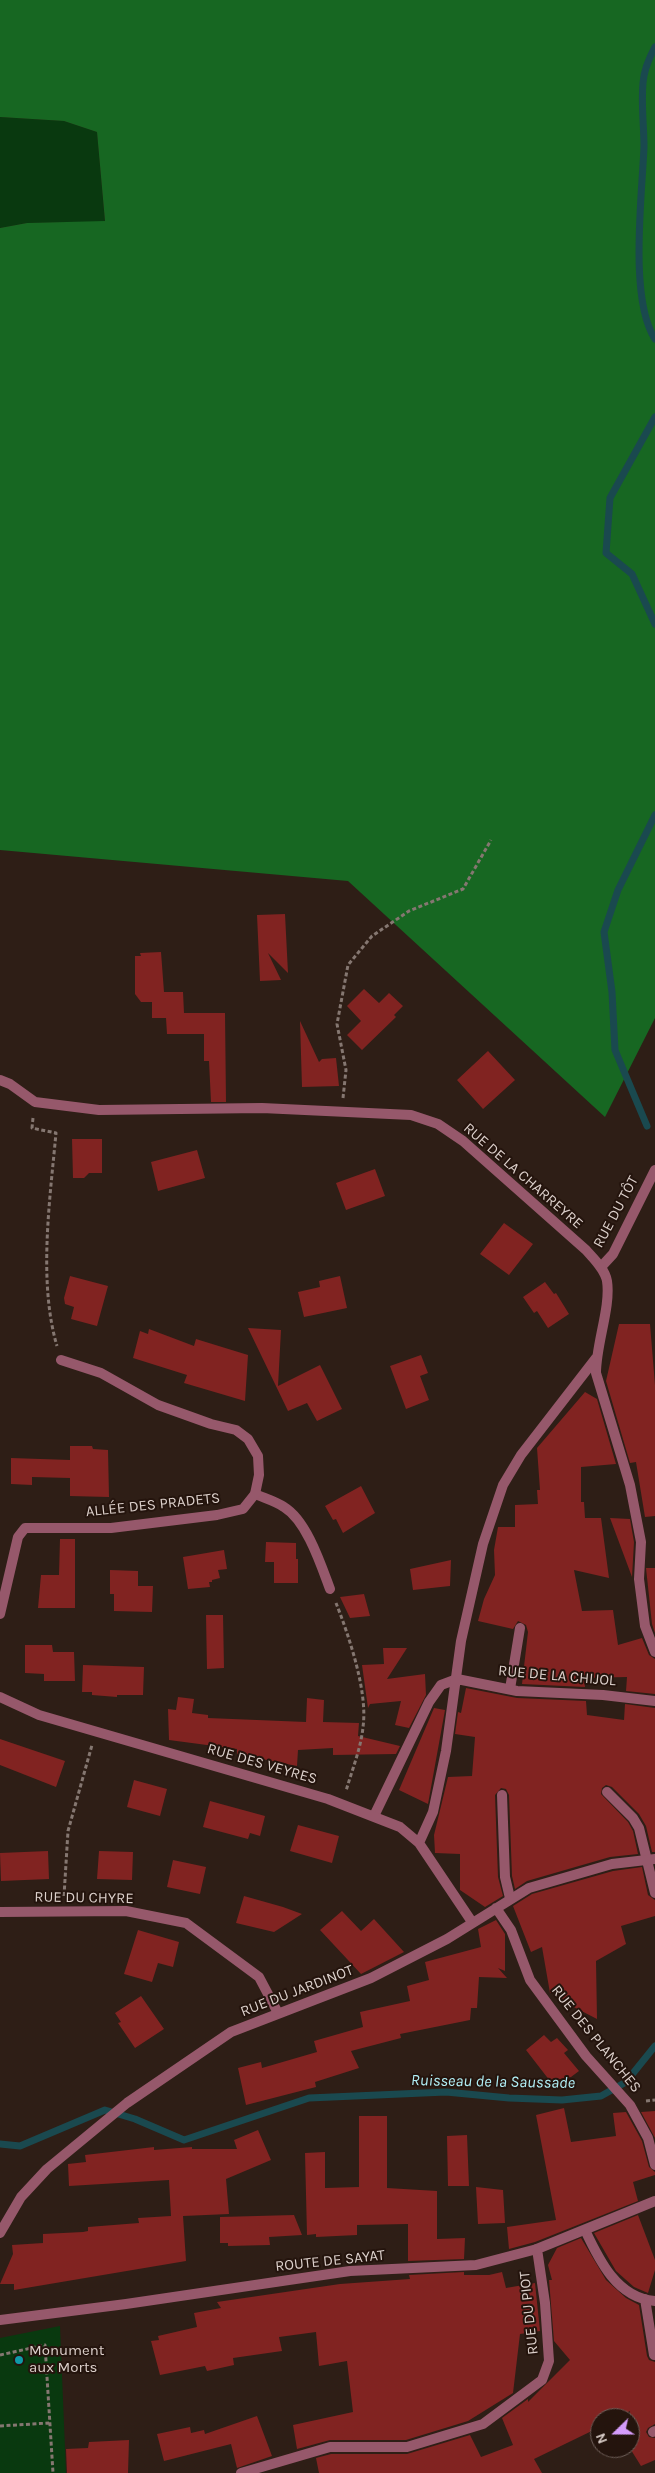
<!DOCTYPE html>
<meta charset="utf-8">
<style>
body{margin:0}
#map{position:relative;width:655px;height:2473px;overflow:hidden;background:#2e1e16;font-family:Karla,sans-serif}
canvas{display:block}
.north{position:absolute;left:590px;top:2408px;width:50px;height:50px;box-sizing:border-box;background:#24140d;border:1px solid #6e5f59;border-radius:50%;rotate:248deg;font-size:14px;font-weight:700;line-height:20px;text-align:center;color:#dcd0cb}
.north::after{content:'';display:block;margin:auto;width:18px;height:22px;background:#d59cfb;clip-path:polygon(50% 0,100% 100%,50% 72%,0 100%)}
</style>
<div id="map">
<canvas width="655" height="2473"></canvas>
<div class="north">N</div>
</div>
<script>
const context = document.querySelector('canvas').getContext('2d');
context.lineJoin = 'round';
function fillPath(path, color) {
  context.fillStyle = color;
  context.fill(path, 'evenodd');
}
function stroke(path, color, width, dash) {
  context.strokeStyle = color;
  context.lineWidth = width;
  context.lineCap = dash ? 'butt' : 'round';
  context.setLineDash(dash || []);
  context.stroke(path);
}
function drawText(font, color, halo, rows, align = 'center') {
  context.font = font + ' Karla,sans-serif';
  context.lineWidth = 4;
  context.setLineDash([]);
  context.textBaseline = 'middle';
  context.strokeStyle = halo;
  context.fillStyle = color;
  for (const [text, x, y, turn = 0] of rows) {
    context.save();
    context.translate(x, y);
    context.rotate((+turn || 0) * Math.PI / 180);
    context.textAlign = isNaN(turn) ? turn : align;
    if (halo) context.strokeText(text, 0, 0);
    context.fillText(text, 0, 0);
    context.restore();
  }
}
const green = new Path2D(`
 M 0,117 L 64,121 L 97,132 L 105,222 L 27,223 L 0,228 Z
 M 60,2326 L 66,2473 L 0,2473 L 0,2338 Z`);
const forest = new Path2D(`
 M 0,0 L 655,0 L 655,1018 L 605,1117 L 348,881 L 0,850 L 0,228 L 27,223 L 105,221 L 97,132 L 64,121 L 0,117 Z`);
const stream = new Path2D(`
 M 655,47 C 649,58 644,70 643,83 C 641,104 644,126 644,147 C 642,196 629,299 655,339
 M 655,417 L 610,498 L 606,553 L 632,574 L 655,624
 M 647,1126 L 615,1050 L 612,992 L 604,932 L 618,890 L 655,815
 M 0,2144 L 20,2146 L 105,2110 L 135,2119 L 184,2140 L 309,2098 L 446,2092 L 509,2098 L 562,2100 L 601,2096 L 626,2082 L 655,2046`);
const building = new Path2D(`
 M 285,914 L 288,973 L 268,953 L 281,980 L 260,981 L 257,915 Z
 M 161,952 L 164,992 L 183,992 L 184,1013 L 225,1013 L 226,1102 L 211,1102 L 209,1061 L 204,1061 L 204,1034 L 167,1034 L 166,1018 L 152,1018 L 152,1002 L 141,1002 L 135,994 L 135,956 L 141,956 L 140,953 Z
 M 364,989 L 379,1003 L 389,993 L 403,1006 L 394,1015 L 396,1017 L 362,1050 L 347,1035 L 361,1021 L 347,1006 Z
 M 300,1021 L 319,1062 L 322,1059 L 336,1058 L 339,1086 L 302,1087 Z
 M 488,1051 L 515,1080 L 483,1109 L 457,1080 Z
 M 72,1139 L 102,1139 L 102,1173 L 89,1173 L 84,1178 L 73,1178 Z
 M 197,1150 L 205,1178 L 158,1191 L 151,1162 Z
 M 375,1169 L 385,1196 L 346,1210 L 336,1183 Z
 M 504,1223 L 533,1244 L 509,1275 L 480,1254 Z
 M 70,1276 L 108,1286 L 97,1326 L 71,1319 L 74,1307 L 65,1304 L 64,1298 Z
 M 340,1276 L 347,1308 L 304,1317 L 298,1292 L 320,1287 L 319,1281 Z
 M 545,1282 L 554,1294 L 556,1293 L 569,1314 L 548,1328 L 537,1311 L 534,1313 L 523,1297 Z
 M 619,1324 L 650,1324 L 655,1385 L 655,1516 L 645,1517 L 636,1462 L 630,1463 L 606,1381 Z
 M 248,1328 L 281,1330 L 278,1386 L 320,1365 L 342,1409 L 317,1421 L 307,1403 L 288,1411 Z
 M 149,1329 L 194,1346 L 196,1339 L 248,1355 L 245,1401 L 184,1383 L 187,1375 L 133,1358 L 140,1331 L 148,1334 Z
 M 421,1355 L 428,1373 L 420,1376 L 429,1400 L 406,1409 L 390,1366 Z
 M 585,1392 L 597,1399 L 616,1464 L 581,1467 L 581,1502 L 584,1502 L 585,1518 L 601,1518 L 609,1578 L 574,1570 L 582,1611 L 613,1610 L 618,1645 L 642,1638 L 649,1655 L 655,1659 L 655,1694 L 626,1691 L 627,1677 L 584,1678 L 585,1687 L 522,1684 L 528,1632 L 526,1625 L 518,1621 L 513,1629 L 478,1621 L 484,1599 L 495,1575 L 494,1550 L 498,1527 L 515,1527 L 515,1505 L 538,1504 L 537,1490 L 540,1490 L 537,1448 Z
 M 70,1446 L 92,1446 L 93,1449 L 108,1450 L 109,1497 L 70,1496 L 70,1478 L 32,1477 L 32,1485 L 11,1484 L 11,1458 L 70,1460 Z
 M 361,1486 L 375,1513 L 343,1533 L 336,1519 L 333,1520 L 325,1506 Z
 M 610,1518 L 630,1519 L 634,1542 L 632,1577 Z
 M 60,1539 L 75,1539 L 75,1608 L 38,1608 L 41,1575 L 59,1575 Z
 M 266,1542 L 296,1543 L 296,1559 L 298,1559 L 298,1583 L 274,1583 L 274,1562 L 265,1562 Z
 M 224,1550 L 227,1569 L 218,1570 L 220,1578 L 212,1580 L 212,1582 L 209,1582 L 210,1587 L 188,1589 L 183,1557 Z
 M 451,1560 L 450,1586 L 413,1590 L 410,1569 Z
 M 646,1568 L 655,1568 L 655,1633 L 652,1624 Z
 M 110,1570 L 138,1571 L 138,1586 L 153,1586 L 152,1612 L 114,1611 L 114,1594 L 110,1594 Z
 M 364,1594 L 370,1616 L 350,1618 L 340,1597 Z
 M 206,1615 L 223,1615 L 224,1668 L 207,1669 Z
 M 25,1645 L 52,1645 L 53,1652 L 74,1652 L 75,1681 L 44,1681 L 44,1674 L 25,1673 Z
 M 383,1648 L 407,1648 L 387,1679 L 425,1674 L 426,1695 L 409,1728 L 395,1725 L 401,1701 L 370,1704 L 368,1708 L 362,1665 L 384,1664 Z
 M 83,1665 L 144,1667 L 143,1695 L 117,1695 L 117,1697 L 92,1695 L 92,1692 L 82,1692 Z
 M 466,1688 L 517,1698 L 586,1701 L 587,1715 L 624,1720 L 625,1704 L 655,1708 L 655,1852 L 652,1852 L 646,1826 L 639,1814 L 612,1787 L 606,1785 L 602,1788 L 601,1794 L 628,1822 L 633,1831 L 638,1854 L 610,1857 L 527,1881 L 515,1889 L 512,1876 L 509,1795 L 506,1789 L 501,1788 L 495,1795 L 498,1877 L 503,1896 L 485,1907 L 460,1890 L 460,1854 L 435,1853 L 434,1835 L 448,1777 L 472,1776 L 475,1737 L 455,1734 L 458,1712 L 461,1713 Z
 M 178,1697 L 194,1699 L 192,1713 L 208,1715 L 208,1718 L 306,1722 L 307,1698 L 324,1700 L 323,1722 L 359,1723 L 358,1736 L 400,1746 L 396,1754 L 333,1755 L 333,1748 L 298,1750 L 297,1766 L 237,1754 L 237,1749 L 169,1740 L 168,1709 L 176,1710 Z
 M 434,1708 L 445,1710 L 428,1804 L 399,1790 Z
 M 0,1739 L 65,1761 L 56,1787 L 0,1765 Z
 M 134,1780 L 167,1789 L 160,1816 L 127,1807 Z
 M 210,1801 L 265,1816 L 260,1836 L 250,1833 L 248,1839 L 203,1827 Z
 M 298,1825 L 339,1836 L 332,1863 L 290,1851 Z
 M 48,1851 L 49,1879 L 1,1881 L 0,1853 Z
 M 99,1851 L 133,1852 L 132,1880 L 97,1879 Z
 M 173,1860 L 206,1867 L 200,1894 L 167,1887 Z
 M 642,1867 L 648,1895 L 655,1900 L 655,1916 L 621,1926 L 626,1944 L 596,1961 L 597,2019 L 564,2002 L 560,1993 L 550,1993 L 542,1947 L 531,1952 L 513,1906 L 532,1894 L 613,1871 Z
 M 244,1896 L 283,1907 L 302,1914 L 274,1932 L 236,1923 Z
 M 342,1911 L 361,1931 L 374,1919 L 404,1952 L 361,1974 L 320,1930 Z
 M 496,1920 L 505,1934 L 505,1971 L 498,1968 L 507,1978 L 479,1977 L 477,2008 L 471,2008 L 470,2020 L 400,2034 L 401,2038 L 351,2051 L 359,2068 L 315,2082 L 316,2087 L 246,2105 L 238,2068 L 261,2062 L 262,2068 L 317,2052 L 314,2041 L 363,2027 L 360,2012 L 410,2001 L 407,1986 L 429,1980 L 425,1962 L 481,1947 L 478,1929 Z
 M 138,1930 L 179,1942 L 173,1967 L 158,1963 L 152,1982 L 124,1974 Z
 M 141,1996 L 164,2029 L 135,2048 L 118,2023 L 121,2022 L 115,2013 Z
 M 544,2035 L 551,2042 L 557,2038 L 568,2050 L 564,2053 L 579,2071 L 571,2077 L 550,2081 L 526,2050 Z
 M 564,2108 L 571,2142 L 616,2136 L 613,2113 L 626,2112 L 642,2141 L 649,2167 L 655,2172 L 655,2175 L 633,2182 L 638,2201 L 535,2242 L 509,2249 L 507,2227 L 556,2220 L 536,2115 Z
 M 655,2111 L 655,2138 L 641,2112 Z
 M 359,2116 L 387,2116 L 387,2188 L 437,2191 L 437,2239 L 465,2238 L 464,2259 L 408,2261 L 408,2224 L 357,2225 L 357,2235 L 316,2237 L 316,2234 L 307,2235 L 305,2153 L 325,2152 L 325,2188 L 359,2187 Z
 M 258,2130 L 271,2160 L 226,2179 L 229,2214 L 183,2216 L 186,2261 L 14,2290 L 14,2284 L 0,2284 L 13,2254 L 12,2245 L 43,2243 L 43,2234 L 83,2232 L 88,2231 L 88,2227 L 139,2223 L 138,2218 L 171,2216 L 169,2180 L 69,2186 L 68,2164 L 86,2162 L 85,2155 L 154,2147 L 154,2150 L 192,2147 L 192,2149 L 237,2149 L 234,2140 Z
 M 467,2135 L 469,2186 L 448,2186 L 447,2136 Z
 M 476,2187 L 503,2190 L 505,2223 L 478,2224 Z
 M 294,2215 L 302,2235 L 269,2237 L 270,2245 L 228,2246 L 228,2243 L 220,2243 L 220,2217 Z
 M 638,2215 L 655,2260 L 655,2270 L 648,2293 L 634,2287 L 616,2271 L 594,2233 Z
 M 581,2238 L 606,2280 L 626,2298 L 639,2305 L 647,2356 L 649,2360 L 655,2362 L 655,2424 L 648,2428 L 646,2432 L 649,2437 L 655,2438 L 655,2460 L 641,2466 L 631,2450 L 630,2411 L 617,2418 L 600,2418 L 600,2427 L 534,2459 L 542,2473 L 319,2473 L 316,2458 L 331,2454 L 407,2454 L 470,2435 L 481,2457 L 513,2445 L 502,2418 L 528,2399 L 528,2402 L 570,2360 L 554,2341 L 549,2280 L 552,2280 L 548,2265 L 557,2248 Z
 M 464,2272 L 464,2275 L 489,2275 L 502,2272 L 506,2288 L 535,2283 L 540,2331 L 520,2334 L 513,2393 L 468,2421 L 406,2440 L 330,2440 L 297,2449 L 293,2425 L 353,2412 L 347,2361 L 319,2366 L 316,2332 L 279,2337 L 282,2351 L 233,2358 L 234,2365 L 207,2371 L 205,2366 L 160,2375 L 151,2341 L 159,2340 L 158,2336 L 197,2327 L 194,2313 L 221,2308 L 217,2302 L 340,2284 L 410,2279 L 409,2275 Z
 M 257,2416 L 272,2456 L 237,2468 L 231,2444 L 164,2461 L 157,2434 L 190,2427 L 191,2433 L 204,2430 L 205,2434 Z
 M 129,2440 L 128,2473 L 67,2473 L 66,2449 L 88,2448 L 89,2442 Z`);
const path = new Path2D(`
 M 343,1098 L 346,1070 L 337,1024 L 348,965 L 372,936 L 409,911 L 463,889 L 491,840
 M 33,1118 L 32,1128 L 56,1133 C 50,1199 38,1282 57,1346
 M 336,1603 C 349,1636 368,1692 363,1727 C 361,1748 352,1770 346,1791
 M 64,1896 L 68,1831 L 92,1745
 M 646,2101 L 655,2100
 M 0,2355 L 45,2345 L 53,2473
 M 0,2426 L 49,2423`);
const service = new Path2D(`
 M 255,1494 C 264,1498 275,1501 284,1507 C 307,1521 321,1565 330,1589
 M 510,1689 L 520,1628
 M 607,1792 L 633,1818 L 639,1828 L 655,1893
 M 502,1795 L 505,1877 L 510,1898
 M 374,1816 L 429,1702 L 441,1685 L 457,1679
 M 585,2230 C 599,2260 617,2298 655,2301
 M 645,2299 L 654,2355
 M 653,2432 L 655,2431`);
const minor = new Path2D(`
 M 0,1080 L 10,1084 L 35,1102 L 99,1110 L 262,1108 L 411,1115 L 438,1124 L 463,1141 L 586,1250 C 593,1258 605,1269 607,1281 C 611,1307 596,1344 596,1373 L 630,1485 L 641,1542 L 639,1579 L 645,1626 L 655,1652
 M 601,1267 L 613,1254 L 655,1170
 M 0,1614 L 18,1537 L 25,1528 L 111,1528 L 217,1515 L 243,1509 L 255,1494 L 259,1475 L 258,1456 L 248,1439 L 236,1430 L 211,1424 L 158,1405 L 101,1373 L 61,1360
 M 457,1679 L 517,1691 L 603,1695 L 655,1701
 M 0,1697 L 39,1715 L 328,1799 L 400,1827 L 419,1843 L 472,1922
 M 419,1843 L 433,1812 L 446,1751 L 461,1641 L 483,1544 L 503,1485 L 521,1455 L 596,1358
 M 496,1908 L 511,1930 L 530,1980 L 586,2056 L 630,2105 L 648,2138 L 655,2165
 M 0,1912 L 126,1911 L 186,1923 L 259,1977 L 278,2013
 M 0,2233 L 21,2197 L 47,2169 L 127,2103 L 231,2032 L 371,1978 L 447,1939 L 529,1888 L 612,1864 L 655,1859
 M 241,2473 L 330,2447 L 407,2447 L 483,2424 L 542,2380 L 549,2361 L 545,2303 L 537,2249 L 655,2201`);
const tertiary = new Path2D(`
 M 0,2320 L 126,2304 L 350,2271 L 476,2265 L 537,2249`);
const markers = [
 [19,2360,5,"#0f9aa8"]
];
const streetNames = [
 ["RUE DE LA CHARREYRE",523,1176,41],
 ["RUE DU TÔT",616,1212,-62],
 ["ALLÉE DES PRADETS",153,1505,-6],
 ["RUE DE LA CHIJOL",557,1676,5],
 ["RUE DES VEYRES",262,1764,16],
 ["RUE DU CHYRE",84,1898,1],
 ["RUE DU JARDINOT",297,1991,-21],
 ["RUE DES PLANCHES",596,2039,51],
 ["ROUTE DE SAYAT",330,2261,-6],
 ["RUE DU PIOT",529,2313,-96]
];
const poiNames = [
 ["Monument",29,2351],
 ["aux Morts",29,2368]
];
const waterNames = [
 ["Ruisseau de la Saussade",493,2082,1]
];
fillPath(green, '#09390f');
fillPath(forest, '#176722');
stroke(stream, '#1a494f', 7);
fillPath(building, '#812321');
stroke(path, '#857771', 3, [4, 2.5]);
stroke(service, '#96586b', 10);
stroke(minor, '#96586b', 10);
stroke(tertiary, '#96586b', 10);
for (const [x, y, r, color] of markers) {
  const dot = new Path2D();
  dot.arc(x, y, r, 0, 2 * Math.PI);
  context.fillStyle = color;
  context.fill(dot);
  stroke(dot, '#24140d', 2);
}
drawText('15px', '#dcd0cb', '#24140d', streetNames);
drawText('15px', '#dcd0cb', '#24140d', poiNames, 'left');
drawText('italic 16px', '#b1eff6', '#24140d', waterNames);
</script>
